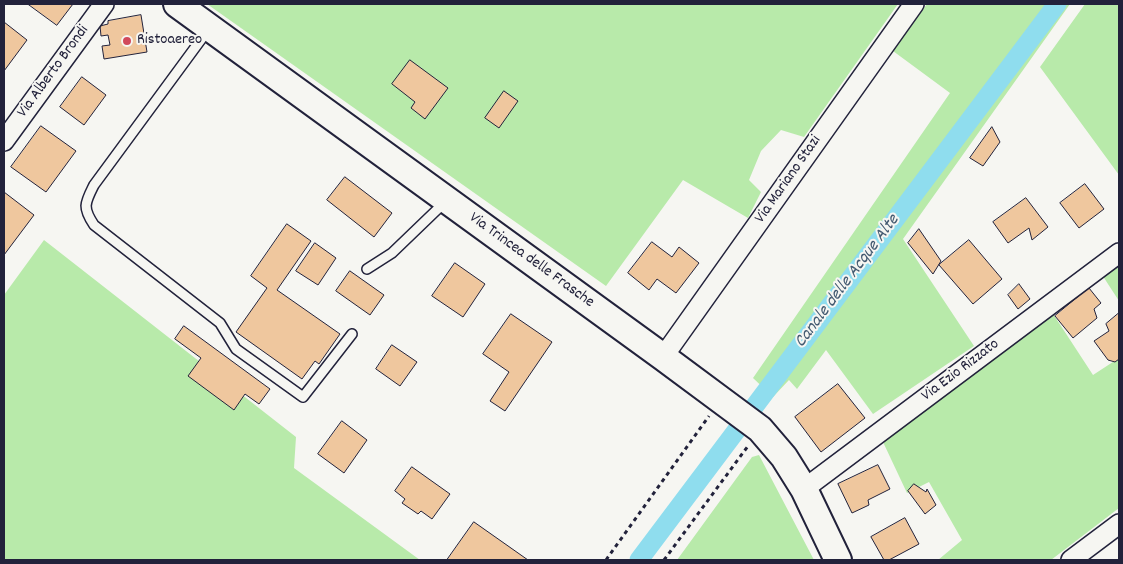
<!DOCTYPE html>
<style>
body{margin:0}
#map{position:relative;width:1123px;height:564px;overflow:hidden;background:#f6f6f2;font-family:Dekko,sans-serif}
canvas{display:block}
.frame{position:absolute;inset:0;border:5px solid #22223b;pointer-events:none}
</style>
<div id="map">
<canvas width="1123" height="564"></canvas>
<div class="frame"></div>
</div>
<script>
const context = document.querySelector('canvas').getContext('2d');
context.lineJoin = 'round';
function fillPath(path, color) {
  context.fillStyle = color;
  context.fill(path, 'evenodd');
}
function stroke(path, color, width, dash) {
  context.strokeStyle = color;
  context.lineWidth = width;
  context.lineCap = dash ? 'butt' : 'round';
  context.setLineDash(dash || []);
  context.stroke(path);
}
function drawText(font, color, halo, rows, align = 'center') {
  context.font = font + ' Dekko,sans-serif';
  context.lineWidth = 4;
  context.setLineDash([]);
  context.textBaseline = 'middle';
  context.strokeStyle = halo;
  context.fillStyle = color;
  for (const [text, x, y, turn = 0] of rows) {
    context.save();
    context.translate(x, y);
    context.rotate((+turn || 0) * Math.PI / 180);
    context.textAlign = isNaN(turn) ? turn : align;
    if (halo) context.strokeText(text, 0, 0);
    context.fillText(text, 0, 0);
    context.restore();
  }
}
const green = new Path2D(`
 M 207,4 L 898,4 L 804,137 L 781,130 L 761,151 L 749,180 L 761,192 L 748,218 L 683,180 L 606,286 Z
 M 927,4 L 1070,4 L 903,239 L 974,346 L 873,414 L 826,350 L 797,389 L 789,380 L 773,397 L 753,378 L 950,93 L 893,51 Z
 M 1085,4 L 1119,4 L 1119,175 L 1040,67 Z
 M 44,240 L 296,437 L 294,468 L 420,560 L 4,560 L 4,295 Z
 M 1119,253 L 1119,301 L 1097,267 Z
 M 1044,300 L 1093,375 L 1119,358 L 1119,508 L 1051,560 L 938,560 L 962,540 L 929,482 L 907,493 L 883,442 Z
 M 759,455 L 814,560 L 677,560 L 752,457 Z`);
const canal = new Path2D(`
 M 639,560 L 1057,4`);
const building = new Path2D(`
 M 28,4 L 73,4 L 57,25 Z
 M 141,15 L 147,52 L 104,59 L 102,46 L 110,45 L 108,35 L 101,36 L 100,26 L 108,24 L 108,21 Z
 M 4,22 L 27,40 L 4,71 Z
 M 410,60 L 448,88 L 425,119 L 411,108 L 415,102 L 392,84 Z
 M 82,77 L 106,95 L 84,125 L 60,107 Z
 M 504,91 L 518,101 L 499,128 L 485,118 Z
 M 41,126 L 76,151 L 46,192 L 11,167 Z
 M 992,127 L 1000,142 L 983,166 L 970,158 Z
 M 345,177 L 392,213 L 374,237 L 327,200 Z
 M 1085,184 L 1104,209 L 1079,228 L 1060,203 Z
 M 4,192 L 34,215 L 4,255 Z
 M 1026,198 L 1048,227 L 1032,240 L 1029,228 L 1008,243 L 993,222 Z
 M 287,224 L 311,241 L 277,290 L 340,334 L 319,364 L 315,361 L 302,379 L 236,332 L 267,288 L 251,276 Z
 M 919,229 L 941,261 L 933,274 L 908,243 Z
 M 969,240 L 1002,279 L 973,304 L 939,265 Z
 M 652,242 L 672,257 L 679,247 L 699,263 L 676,293 L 657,279 L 649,290 L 628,273 Z
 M 315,243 L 336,258 L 318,285 L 296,271 Z
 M 455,263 L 485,284 L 463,317 L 432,296 Z
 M 350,271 L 384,295 L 370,315 L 336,291 Z
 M 1019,284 L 1030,299 L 1018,309 L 1008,295 Z
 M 1089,288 L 1101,303 L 1094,309 L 1097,318 L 1073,338 L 1055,316 Z
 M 1119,313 L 1119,359 L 1115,362 L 1108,360 L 1094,341 L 1109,331 L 1106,324 Z
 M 511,314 L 552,342 L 505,411 L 490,401 L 509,372 L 483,354 Z
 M 184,326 L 270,389 L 259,404 L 245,394 L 234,410 L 188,376 L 201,358 L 175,339 Z
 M 392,345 L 417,362 L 400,386 L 376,369 Z
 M 838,384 L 865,418 L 821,452 L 795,417 Z
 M 342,421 L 367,440 L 344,473 L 318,454 Z
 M 878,465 L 890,489 L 868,500 L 869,505 L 852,513 L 838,484 Z
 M 412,467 L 450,494 L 432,519 L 421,511 L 418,514 L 402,503 L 405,499 L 395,491 Z
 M 914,484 L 926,492 L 927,489 L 936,505 L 925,514 L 908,491 Z
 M 905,518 L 919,544 L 889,560 L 884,560 L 871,537 Z
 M 474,522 L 528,560 L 447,560 Z`);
const path = new Path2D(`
 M 606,560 L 709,416
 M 664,560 L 748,446`);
const lane = new Path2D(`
 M 208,30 L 94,185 C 85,203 82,207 94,225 L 220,323 L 236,349 L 303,397 L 352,334
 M 367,269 L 392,253 L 445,202`);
const street = new Path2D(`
 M 4,141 L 104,4
 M 663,357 L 914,4
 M 804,489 L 1119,253
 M 1071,560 L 1119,524`);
const secondary = new Path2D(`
 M 177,4 L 663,357 L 760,429 L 784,457 L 804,489 L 838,560`);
const markers = [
 [127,41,5,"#d1495b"]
];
const poiNames = [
 ["Ristoaereo",137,41]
];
const streetNames = [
 ["Via Alberto Brondi",54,72,-54],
 ["Via Mariano Stazi",789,180,-55],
 ["Via Trincea delle Frasche",531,261,36],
 ["Via Ezio Rizzato",961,371,-37]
];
const waterNames = [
 ["Canale delle Acque Alte",848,282,-53]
];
fillPath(green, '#b8eaaa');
stroke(canal, '#8fddee', 19);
fillPath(building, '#efc79e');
stroke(building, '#22223b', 1);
stroke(lane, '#22223b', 12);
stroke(street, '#22223b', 22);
stroke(secondary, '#22223b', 30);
stroke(path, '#22223b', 3, [4, 4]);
stroke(lane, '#f6f6f2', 9);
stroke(street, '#f6f6f2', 19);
stroke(secondary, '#f6f6f2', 26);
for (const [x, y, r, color] of markers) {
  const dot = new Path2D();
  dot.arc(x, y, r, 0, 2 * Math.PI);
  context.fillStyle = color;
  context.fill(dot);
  stroke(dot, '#f6f6f2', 2);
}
drawText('16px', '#22223b', '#f6f6f2', poiNames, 'left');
drawText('16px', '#22223b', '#f6f6f2', streetNames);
drawText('italic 18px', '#435a71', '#f6f6f2', waterNames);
</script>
